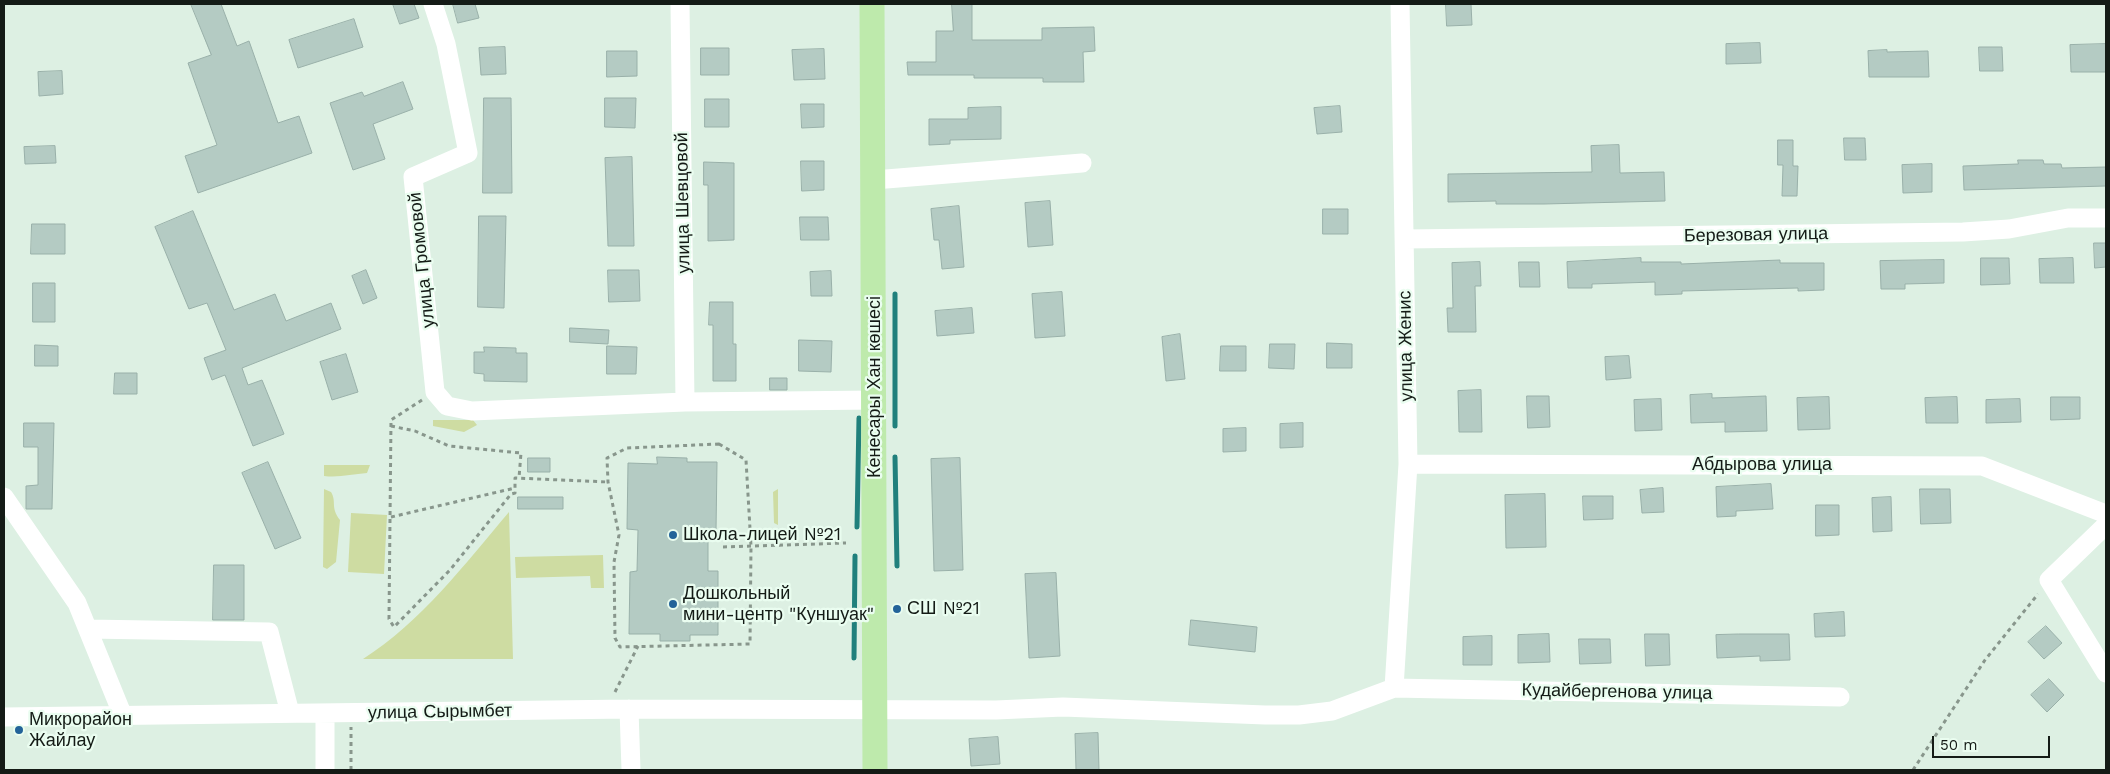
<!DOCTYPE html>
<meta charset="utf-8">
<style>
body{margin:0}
#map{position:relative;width:2110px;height:774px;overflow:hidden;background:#ddf0e3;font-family:"Work Sans",sans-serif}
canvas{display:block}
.frame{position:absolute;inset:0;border:5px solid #141b16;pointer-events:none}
.scale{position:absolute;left:1932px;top:736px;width:118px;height:22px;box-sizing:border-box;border:2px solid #141b16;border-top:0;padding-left:6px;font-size:15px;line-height:18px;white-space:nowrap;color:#141b16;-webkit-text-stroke:4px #eafdf0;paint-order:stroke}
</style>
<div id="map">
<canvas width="2110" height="774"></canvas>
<div class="frame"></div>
<div class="scale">50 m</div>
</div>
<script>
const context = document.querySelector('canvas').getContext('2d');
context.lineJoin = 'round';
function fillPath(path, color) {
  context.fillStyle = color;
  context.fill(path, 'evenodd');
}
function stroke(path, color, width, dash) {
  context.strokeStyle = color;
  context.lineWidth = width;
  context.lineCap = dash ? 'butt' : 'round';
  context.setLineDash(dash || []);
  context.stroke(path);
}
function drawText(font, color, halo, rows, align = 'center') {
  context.font = font + ' "Work Sans",sans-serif';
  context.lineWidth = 4.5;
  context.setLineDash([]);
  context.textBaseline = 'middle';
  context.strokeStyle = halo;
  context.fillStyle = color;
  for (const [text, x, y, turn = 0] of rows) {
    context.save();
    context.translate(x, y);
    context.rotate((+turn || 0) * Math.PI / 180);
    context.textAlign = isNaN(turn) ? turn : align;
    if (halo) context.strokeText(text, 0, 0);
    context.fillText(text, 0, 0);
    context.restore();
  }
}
const green = new Path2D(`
 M 433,420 L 473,420 L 477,425 L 464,432 L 433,426 Z
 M 324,465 L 370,465 L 367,473 C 352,474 339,478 324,476 Z
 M 324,489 L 331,492 C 337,502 330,507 340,520 L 336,562 L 327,569 L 323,567 Z
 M 778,489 L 778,525 L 774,523 L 773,492 Z
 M 509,512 L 513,659 L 363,659 C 421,622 465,564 509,512 Z
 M 351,513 L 387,515 L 384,574 L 348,572 Z
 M 603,555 L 604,588 L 591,588 L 590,576 L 516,578 L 515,557 Z`);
const stream = new Path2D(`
 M 895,294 L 895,426
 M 895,457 L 897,566
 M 857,527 L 859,418
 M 854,658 L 855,556`);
const building = new Path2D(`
 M 191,4 L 221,4 L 237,46 L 249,41 L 278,123 L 299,116 L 312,153 L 198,193 L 185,156 L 217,145 L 188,63 L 211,55 Z
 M 393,4 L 414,4 L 419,18 L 400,24 Z
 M 453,4 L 475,4 L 479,18 L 458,23 Z
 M 952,4 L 972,4 L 972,40 L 1042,40 L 1042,28 L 1094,27 L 1095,51 L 1083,52 L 1084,82 L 1043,82 L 1043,78 L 974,78 L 974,75 L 908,75 L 907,62 L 936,62 L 936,31 L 953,31 Z
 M 1446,4 L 1471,4 L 1472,25 L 1447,26 Z
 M 354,19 L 363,47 L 298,68 L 289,40 Z
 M 1760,43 L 1761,63 L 1726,64 L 1726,44 Z
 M 2106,44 L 2106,72 L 2071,72 L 2070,45 Z
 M 505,47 L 506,74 L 481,75 L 479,48 Z
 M 1979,47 L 2002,47 L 2003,71 L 1980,71 Z
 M 701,48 L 729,48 L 729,75 L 701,75 Z
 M 824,49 L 825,79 L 794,80 L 792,50 Z
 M 1887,50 L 1887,52 L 1928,51 L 1929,77 L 1869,77 L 1868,51 Z
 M 607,51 L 637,51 L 637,76 L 607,77 Z
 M 62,71 L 63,94 L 39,96 L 38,72 Z
 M 403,82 L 413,109 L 373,124 L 385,159 L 353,170 L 330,103 L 362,92 L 364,96 Z
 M 484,98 L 511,98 L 512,193 L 483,193 Z
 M 605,98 L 636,98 L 635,128 L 605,127 Z
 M 705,99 L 729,99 L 729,127 L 705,127 Z
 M 801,104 L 824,104 L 824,127 L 802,128 Z
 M 1340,106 L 1342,132 L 1317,134 L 1314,108 Z
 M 1001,107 L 1001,139 L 950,140 L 950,144 L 929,145 L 929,119 L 968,119 L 968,108 Z
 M 1844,138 L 1865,138 L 1866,160 L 1845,160 Z
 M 1778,140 L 1793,140 L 1793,166 L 1798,166 L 1797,196 L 1782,196 L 1783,165 L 1778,165 Z
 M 1619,145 L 1620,173 L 1664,172 L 1665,201 L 1544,204 L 1496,204 L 1496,201 L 1448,202 L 1448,174 L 1592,172 L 1591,146 Z
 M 55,146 L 56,163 L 25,164 L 24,147 Z
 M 632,157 L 634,246 L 608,246 L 605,158 Z
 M 2018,160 L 2043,160 L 2044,164 L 2061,164 L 2062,168 L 2106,167 L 2106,186 L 1964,190 L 1963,166 L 2018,164 Z
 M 801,161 L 824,161 L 824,190 L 802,191 Z
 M 704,162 L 734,163 L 734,240 L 708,241 L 708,185 L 704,185 Z
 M 1932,164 L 1932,192 L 1903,193 L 1902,165 Z
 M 1050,201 L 1053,245 L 1028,247 L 1025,203 Z
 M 959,206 L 964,267 L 942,269 L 939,240 L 934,240 L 931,209 Z
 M 1323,209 L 1348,209 L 1348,234 L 1323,234 Z
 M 193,211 L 234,310 L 275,294 L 286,321 L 331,303 L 341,329 L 242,368 L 248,385 L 262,380 L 284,434 L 253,446 L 225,375 L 212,380 L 204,358 L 226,350 L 207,303 L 189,309 L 155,227 Z
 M 479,216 L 506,216 L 504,308 L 478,307 Z
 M 800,217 L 828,217 L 829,240 L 801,240 Z
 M 32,224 L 65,224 L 65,254 L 31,254 Z
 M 2094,243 L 2106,243 L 2106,267 L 2095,268 Z
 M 1641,258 L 1641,262 L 1681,262 L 1681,264 L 1780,260 L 1780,263 L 1824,263 L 1824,290 L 1798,291 L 1798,288 L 1682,291 L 1682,294 L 1655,295 L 1655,282 L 1592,284 L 1592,288 L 1568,288 L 1567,262 Z
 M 1981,258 L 2009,258 L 2010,284 L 1981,285 Z
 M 2073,258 L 2074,283 L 2040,283 L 2039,259 Z
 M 1944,260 L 1944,283 L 1905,284 L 1905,289 L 1881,289 L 1880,261 Z
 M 1480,262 L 1481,286 L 1475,286 L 1476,332 L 1448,332 L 1447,308 L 1453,308 L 1452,263 Z
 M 1519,262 L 1539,262 L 1540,287 L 1520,287 Z
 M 366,270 L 377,298 L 363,304 L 352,276 Z
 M 608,270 L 639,270 L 640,301 L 609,302 Z
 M 831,271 L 832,296 L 811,296 L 810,272 Z
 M 33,283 L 55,283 L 55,322 L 33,322 Z
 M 1062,292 L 1065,336 L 1035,338 L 1032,294 Z
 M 710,302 L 733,302 L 733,344 L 736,344 L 736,381 L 713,381 L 713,325 L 709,325 Z
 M 972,308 L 974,333 L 937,336 L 935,311 Z
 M 570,328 L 609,330 L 608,344 L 570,342 Z
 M 1180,334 L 1185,379 L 1166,381 L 1162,337 Z
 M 799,340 L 832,341 L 831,372 L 799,371 Z
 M 1327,343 L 1352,344 L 1352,368 L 1327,368 Z
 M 1270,344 L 1295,344 L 1294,369 L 1269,368 Z
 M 35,345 L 58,346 L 58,366 L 35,366 Z
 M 607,346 L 637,347 L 636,374 L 607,374 Z
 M 1221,346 L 1246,346 L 1246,371 L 1220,371 Z
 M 484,347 L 516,348 L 516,353 L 527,353 L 527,382 L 484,381 L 484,374 L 474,373 L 474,352 L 484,352 Z
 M 346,354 L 358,392 L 332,400 L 320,362 Z
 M 1629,356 L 1631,378 L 1606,380 L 1605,357 Z
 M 115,373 L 137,373 L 137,394 L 114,394 Z
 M 770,378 L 787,378 L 787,390 L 770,390 Z
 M 1481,390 L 1482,432 L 1459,432 L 1458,391 Z
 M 1712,394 L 1712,398 L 1766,396 L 1767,431 L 1725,432 L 1725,422 L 1691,423 L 1690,395 Z
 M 1527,396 L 1549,396 L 1550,427 L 1528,428 Z
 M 1829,397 L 1830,429 L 1798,430 L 1797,398 Z
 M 1957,397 L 1958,423 L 1926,423 L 1925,398 Z
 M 2051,397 L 2080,397 L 2080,419 L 2051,420 Z
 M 1661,399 L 1662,430 L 1635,431 L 1634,400 Z
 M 2020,399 L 2021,422 L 1986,423 L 1986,400 Z
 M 24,423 L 54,423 L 52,509 L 26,509 L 26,486 L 38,485 L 38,447 L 24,447 Z
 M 1303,423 L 1303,447 L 1280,448 L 1280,424 Z
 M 1246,428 L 1246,451 L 1223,452 L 1223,429 Z
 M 657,457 L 687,458 L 687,462 L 717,462 L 716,531 L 708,531 L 708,571 L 718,571 L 718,635 L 690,635 L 690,641 L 660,641 L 660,634 L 629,634 L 630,572 L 637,571 L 638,530 L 627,529 L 628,463 L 657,464 Z
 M 528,458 L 550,458 L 550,472 L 528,472 Z
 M 960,458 L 963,570 L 934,571 L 931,459 Z
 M 268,462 L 301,538 L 275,549 L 242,473 Z
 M 1771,484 L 1773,509 L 1736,511 L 1736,516 L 1717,517 L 1716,487 Z
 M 1663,488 L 1664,512 L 1642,513 L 1640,490 Z
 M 1920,489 L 1950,489 L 1951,523 L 1921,524 Z
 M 1545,494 L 1546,547 L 1506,548 L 1505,495 Z
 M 1583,496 L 1613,496 L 1613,519 L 1584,520 Z
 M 518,497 L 563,497 L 563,509 L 518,509 Z
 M 1891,497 L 1892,531 L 1873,532 L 1872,498 Z
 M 1816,505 L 1839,505 L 1839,535 L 1816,536 Z
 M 214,565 L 244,565 L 244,620 L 213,620 Z
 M 1056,573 L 1060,656 L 1029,658 L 1025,574 Z
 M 1844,612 L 1845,636 L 1815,637 L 1814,614 Z
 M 1191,620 L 1257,627 L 1255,652 L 1189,645 Z
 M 2046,626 L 2062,643 L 2044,659 L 2028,642 Z
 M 1549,634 L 1550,662 L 1518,663 L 1518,635 Z
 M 1645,634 L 1669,634 L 1670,665 L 1646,666 Z
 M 1739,634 L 1789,634 L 1790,660 L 1760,661 L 1760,656 L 1717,658 L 1716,635 Z
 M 1492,636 L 1492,665 L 1463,665 L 1463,637 Z
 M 1579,639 L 1610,639 L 1611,663 L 1580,664 Z
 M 2049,679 L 2064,695 L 2047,712 L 2031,695 Z
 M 1098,733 L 1099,770 L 1076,770 L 1075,734 Z
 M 998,737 L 1000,764 L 971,766 L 969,739 Z`);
const path = new Path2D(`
 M 422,400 L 391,420 L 389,619 L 394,627 L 450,570 L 511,494 L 515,493 L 515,478 L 608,482
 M 391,426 L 415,431 L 449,446 L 521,453 L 519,478
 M 719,444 L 746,460 L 751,546 L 750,644 L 620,647 L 615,638 L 614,562 L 619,535 L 608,482 L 607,458 L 627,448 Z
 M 391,517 L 515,488
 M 723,547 L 846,543
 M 615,692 L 638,646
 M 351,770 L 351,727
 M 1913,770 L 1985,660 L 2038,594`);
const minor = new Path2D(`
 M 433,4 L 446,44 L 468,153 L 413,177 L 435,392 L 447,406 L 472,411 L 685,402 L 875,400
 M 680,4 L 685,402
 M 874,180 L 1082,163
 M 1405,239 L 1963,232 L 2009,229 L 2068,218 L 2106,218
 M 1408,464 L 1982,466 L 2106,514
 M 4,497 L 77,603 L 123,716
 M 2106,525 L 2049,580 L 2106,673
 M 88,629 L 269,632 L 290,713
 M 1394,688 L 1408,464 L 1400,4
 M 629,709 L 631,770
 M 325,713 L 325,770
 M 4,717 L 629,709 L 996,710 L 1063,707 L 1265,715 L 1299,715 L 1332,711 L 1394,688 L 1840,697`);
const major = new Path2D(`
 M 872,4 L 875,770`);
const markers = [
 [673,535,5,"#236399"],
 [673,604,5,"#236399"],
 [897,609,5,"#236399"],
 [19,730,5,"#236399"]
];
const streetNames = [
 ["улица Шевцовой",683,203,-91],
 ["Березовая улица",1756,235,-1],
 ["улица Громовой",422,260,-96],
 ["улица Женис",1406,346,-91],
 ["Кенесары Хан көшесі",875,387,-90],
 ["Абдырова улица",1762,465],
 ["Кудайбергенова улица",1617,692,1],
 ["улица Сырымбет",440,712,-1]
];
const poiNames = [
 ["Школа-лицей №21",683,535],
 ["Дошкольный",683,594],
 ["мини-центр \"Куншуак\"",683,615],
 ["СШ №21",907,609],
 ["Микрорайон",29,720],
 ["Жайлау",29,741]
];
fillPath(green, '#cedca2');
stroke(stream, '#20807c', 5);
fillPath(building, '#b4cbc3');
stroke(building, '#99b0a9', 1);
stroke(path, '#88968c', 3, [4, 4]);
stroke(minor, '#fff', 19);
stroke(major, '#beeaac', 25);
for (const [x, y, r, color] of markers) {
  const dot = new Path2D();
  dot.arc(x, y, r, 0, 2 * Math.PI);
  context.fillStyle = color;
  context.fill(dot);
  stroke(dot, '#eafdf0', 2);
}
drawText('18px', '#141b16', '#eafdf0', streetNames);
drawText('18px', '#141b16', '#eafdf0', poiNames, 'left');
</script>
